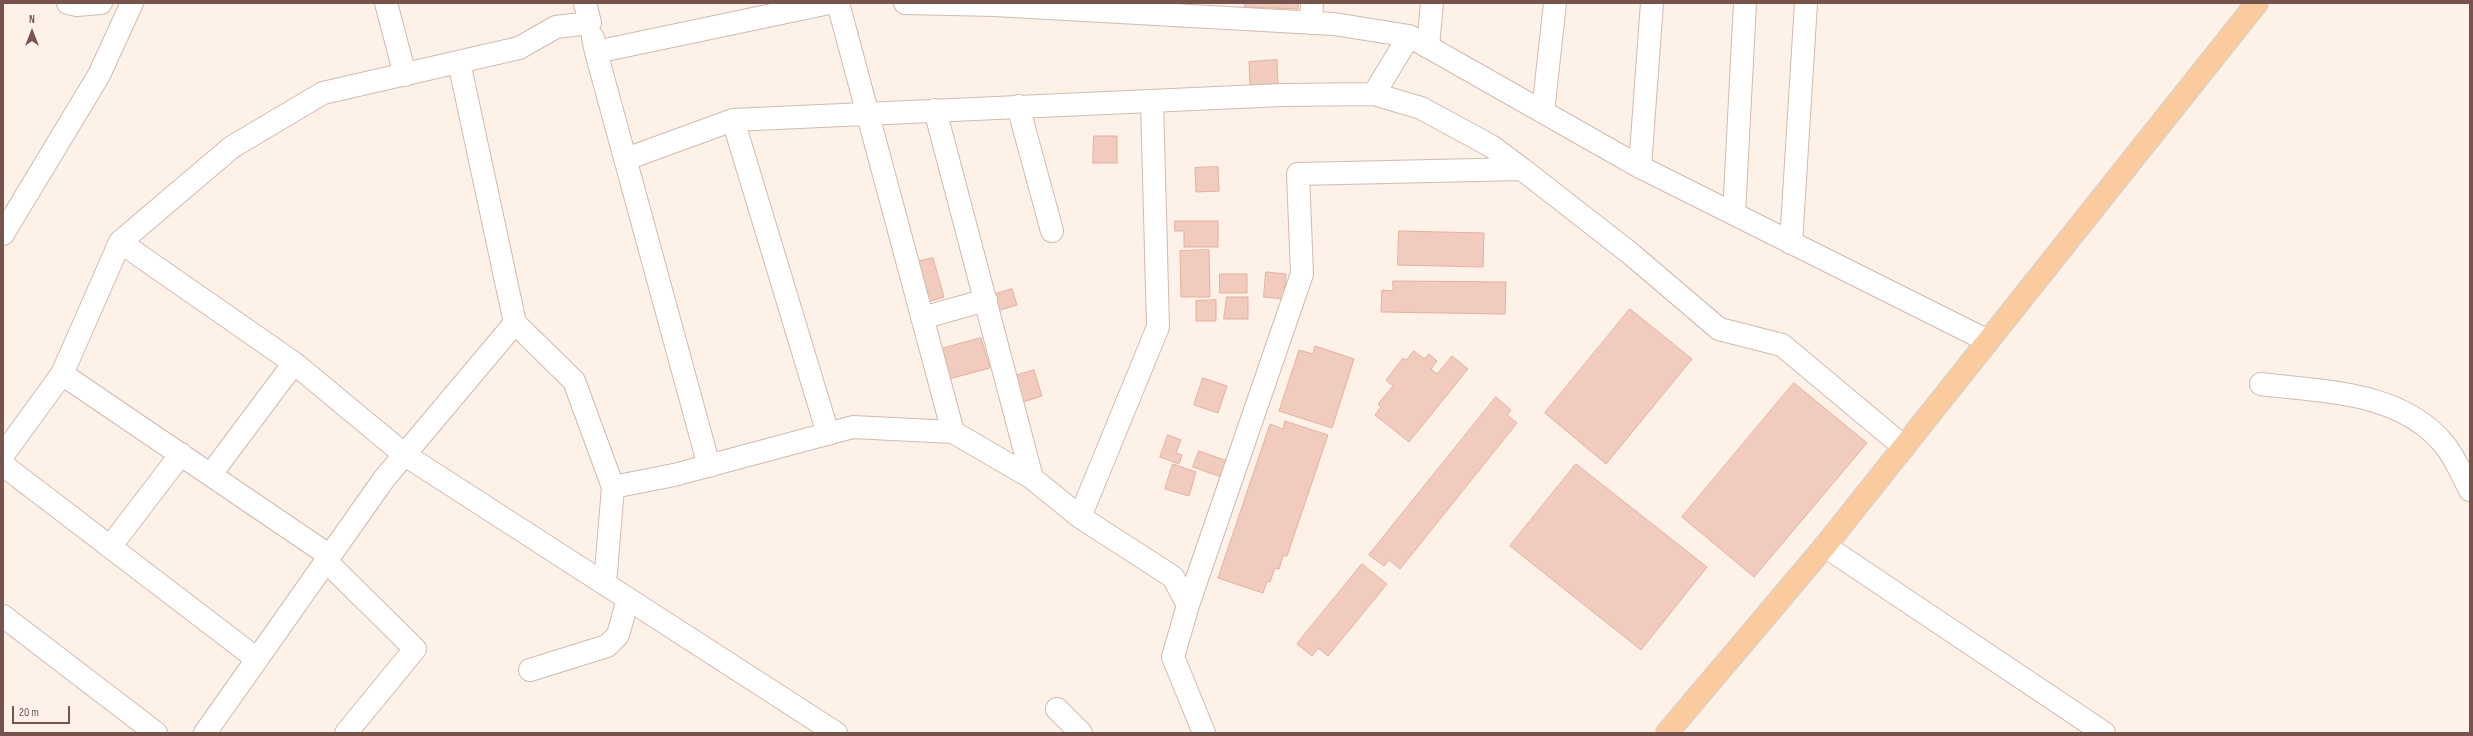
<!DOCTYPE html>
<style>
body{margin:0}
#map{position:relative;width:2473px;height:736px;overflow:hidden;background:#fdf1e8;font-family:"Sofia Sans Condensed",sans-serif}
canvas{display:block}
.frame{position:absolute;inset:0;border:4px solid #77544b;pointer-events:none}
.north{position:absolute;left:12px;top:12px;width:40px;height:40px;-webkit-text-stroke:3px #fff6ee;paint-order:stroke;rotate:0deg;font-size:11px;font-weight:700;line-height:16px;text-align:center;color:#77544b}
.north::after{content:'';display:block;margin:auto;width:14px;height:18px;background:#77544b;clip-path:polygon(50% 0,100% 100%,50% 72%,0 100%)}
.scale{position:absolute;left:12px;top:706px;width:58px;height:18px;box-sizing:border-box;border:2px solid #77544b;border-top:0;padding-left:5px;font-size:12px;line-height:14px;white-space:nowrap;color:#77544b;-webkit-text-stroke:3px #fff6ee;paint-order:stroke}
</style>
<div id="map">
<canvas width="2473" height="736"></canvas>
<div class="frame"></div>
<div class="north">N</div>
<div class="scale">20 m</div>
</div>
<script>
const context = document.querySelector('canvas').getContext('2d');
context.lineJoin = 'round';
function fillPath(path, color) {
  context.fillStyle = color;
  context.fill(path, 'evenodd');
}
function stroke(path, color, width, dash) {
  context.strokeStyle = color;
  context.lineWidth = width;
  context.lineCap = dash ? 'butt' : 'round';
  context.setLineDash(dash || []);
  context.stroke(path);
}
const building = new Path2D(`
 M 1245,3 L 1298,3 L 1298,9 L 1245,7 Z
 M 1277,60 L 1278,84 L 1250,85 L 1249,62 Z
 M 1094,136 L 1117,136 L 1117,163 L 1093,163 Z
 M 1218,167 L 1219,191 L 1196,192 L 1195,168 Z
 M 1175,221 L 1218,221 L 1218,247 L 1184,247 L 1184,231 L 1175,231 Z
 M 1399,231 L 1484,233 L 1483,267 L 1398,265 Z
 M 1209,250 L 1210,297 L 1181,297 L 1180,251 Z
 M 933,258 L 944,297 L 928,302 L 916,262 Z
 M 1266,272 L 1286,274 L 1284,299 L 1264,297 Z
 M 1220,274 L 1247,274 L 1247,293 L 1220,293 Z
 M 1393,281 L 1506,282 L 1505,314 L 1381,312 L 1382,290 L 1393,291 Z
 M 1012,289 L 1017,305 L 994,312 L 989,296 Z
 M 1227,297 L 1248,297 L 1248,319 L 1224,319 Z
 M 1216,300 L 1216,321 L 1196,321 L 1196,301 Z
 M 1630,309 L 1692,359 L 1606,464 L 1545,413 Z
 M 981,338 L 990,368 L 949,379 L 941,349 Z
 M 1315,346 L 1354,359 L 1332,428 L 1279,411 L 1299,350 L 1313,354 Z
 M 1414,351 L 1424,359 L 1429,354 L 1437,361 L 1431,369 L 1437,374 L 1452,356 L 1468,369 L 1409,442 L 1375,415 L 1381,407 L 1378,404 L 1393,386 L 1386,380 L 1403,358 L 1406,360 Z
 M 1034,370 L 1042,396 L 1023,402 L 1015,376 Z
 M 1203,378 L 1227,386 L 1218,413 L 1194,405 Z
 M 1794,383 L 1867,443 L 1754,577 L 1682,517 Z
 M 1496,397 L 1511,410 L 1507,415 L 1517,423 L 1400,569 L 1389,560 L 1384,566 L 1369,555 Z
 M 1285,421 L 1328,435 L 1287,556 L 1283,556 L 1279,569 L 1275,568 L 1270,582 L 1267,581 L 1263,593 L 1218,578 L 1270,424 L 1283,429 Z
 M 1168,435 L 1181,440 L 1176,453 L 1182,455 L 1179,464 L 1160,457 Z
 M 1199,451 L 1233,463 L 1227,479 L 1193,467 Z
 M 1173,464 L 1196,472 L 1189,496 L 1165,489 Z
 M 1576,464 L 1707,567 L 1641,650 L 1510,546 Z
 M 1362,564 L 1387,584 L 1328,656 L 1318,648 L 1312,656 L 1297,644 Z`);
const minor = new Path2D(`
 M 68,3 L 77,5 L 101,3
 M 386,3 L 405,75
 M 905,3 L 995,5 L 1334,24 L 1409,36 L 1640,167 L 1988,341
 M 1311,23 L 1312,3
 M 593,38 L 596,52 L 829,3
 M 1428,47 L 1432,3
 M 596,52 L 709,466
 M 1374,94 L 1421,108 L 1491,146 L 1522,169 L 1631,254 L 1719,329 L 1782,345 L 1904,447
 M 1018,106 L 1052,231
 M 935,110 L 1032,478
 M 1543,112 L 1555,3
 M 733,120 L 828,434
 M 626,159 L 733,120 L 1282,95 L 1374,94 L 1409,36
 M 1640,167 L 1652,3
 M 1734,214 L 1745,3
 M 3,234 L 99,75 L 132,3
 M 120,242 L 294,363 L 405,455 L 836,733
 M 1791,243 L 1806,3
 M 922,318 L 986,300
 M 515,323 L 574,381 L 613,487 L 674,475 L 853,427 L 953,432 L 838,3
 M 62,374 L 330,556
 M 2261,384 C 2324,392 2400,391 2444,444 C 2455,457 2462,475 2470,490
 M 953,432 L 1032,478 L 1080,517 L 1158,327 L 1152,101
 M 3,455 L 62,374 L 120,242 L 232,147 L 323,93 L 519,48 L 556,27 L 590,23 L 585,3
 M 3,465 L 257,659
 M 211,474 L 294,363
 M 1080,517 L 1173,577 L 1188,605 L 1302,274 L 1298,174 L 1522,169
 M 1825,546 L 2104,733
 M 110,547 L 181,454
 M 326,561 L 415,649 L 346,733
 M 605,584 L 613,487
 M 1188,605 L 1173,657 L 1204,733
 M 3,616 L 156,733
 M 530,670 L 607,646 L 618,635 L 628,599
 M 1057,709 L 1081,733
 M 205,733 L 384,479 L 515,323 L 459,62`);
const major = new Path2D(`
 M 1667,733 L 1825,546 L 2257,3`);
fillPath(building, '#f2cbbf');
stroke(building, '#e5af9f', 1);
stroke(minor, '#d1baaf', 24);
stroke(major, '#d9cfcd', 24);
stroke(minor, '#fff', 22);
stroke(major, '#fbcba0', 22);
</script>
